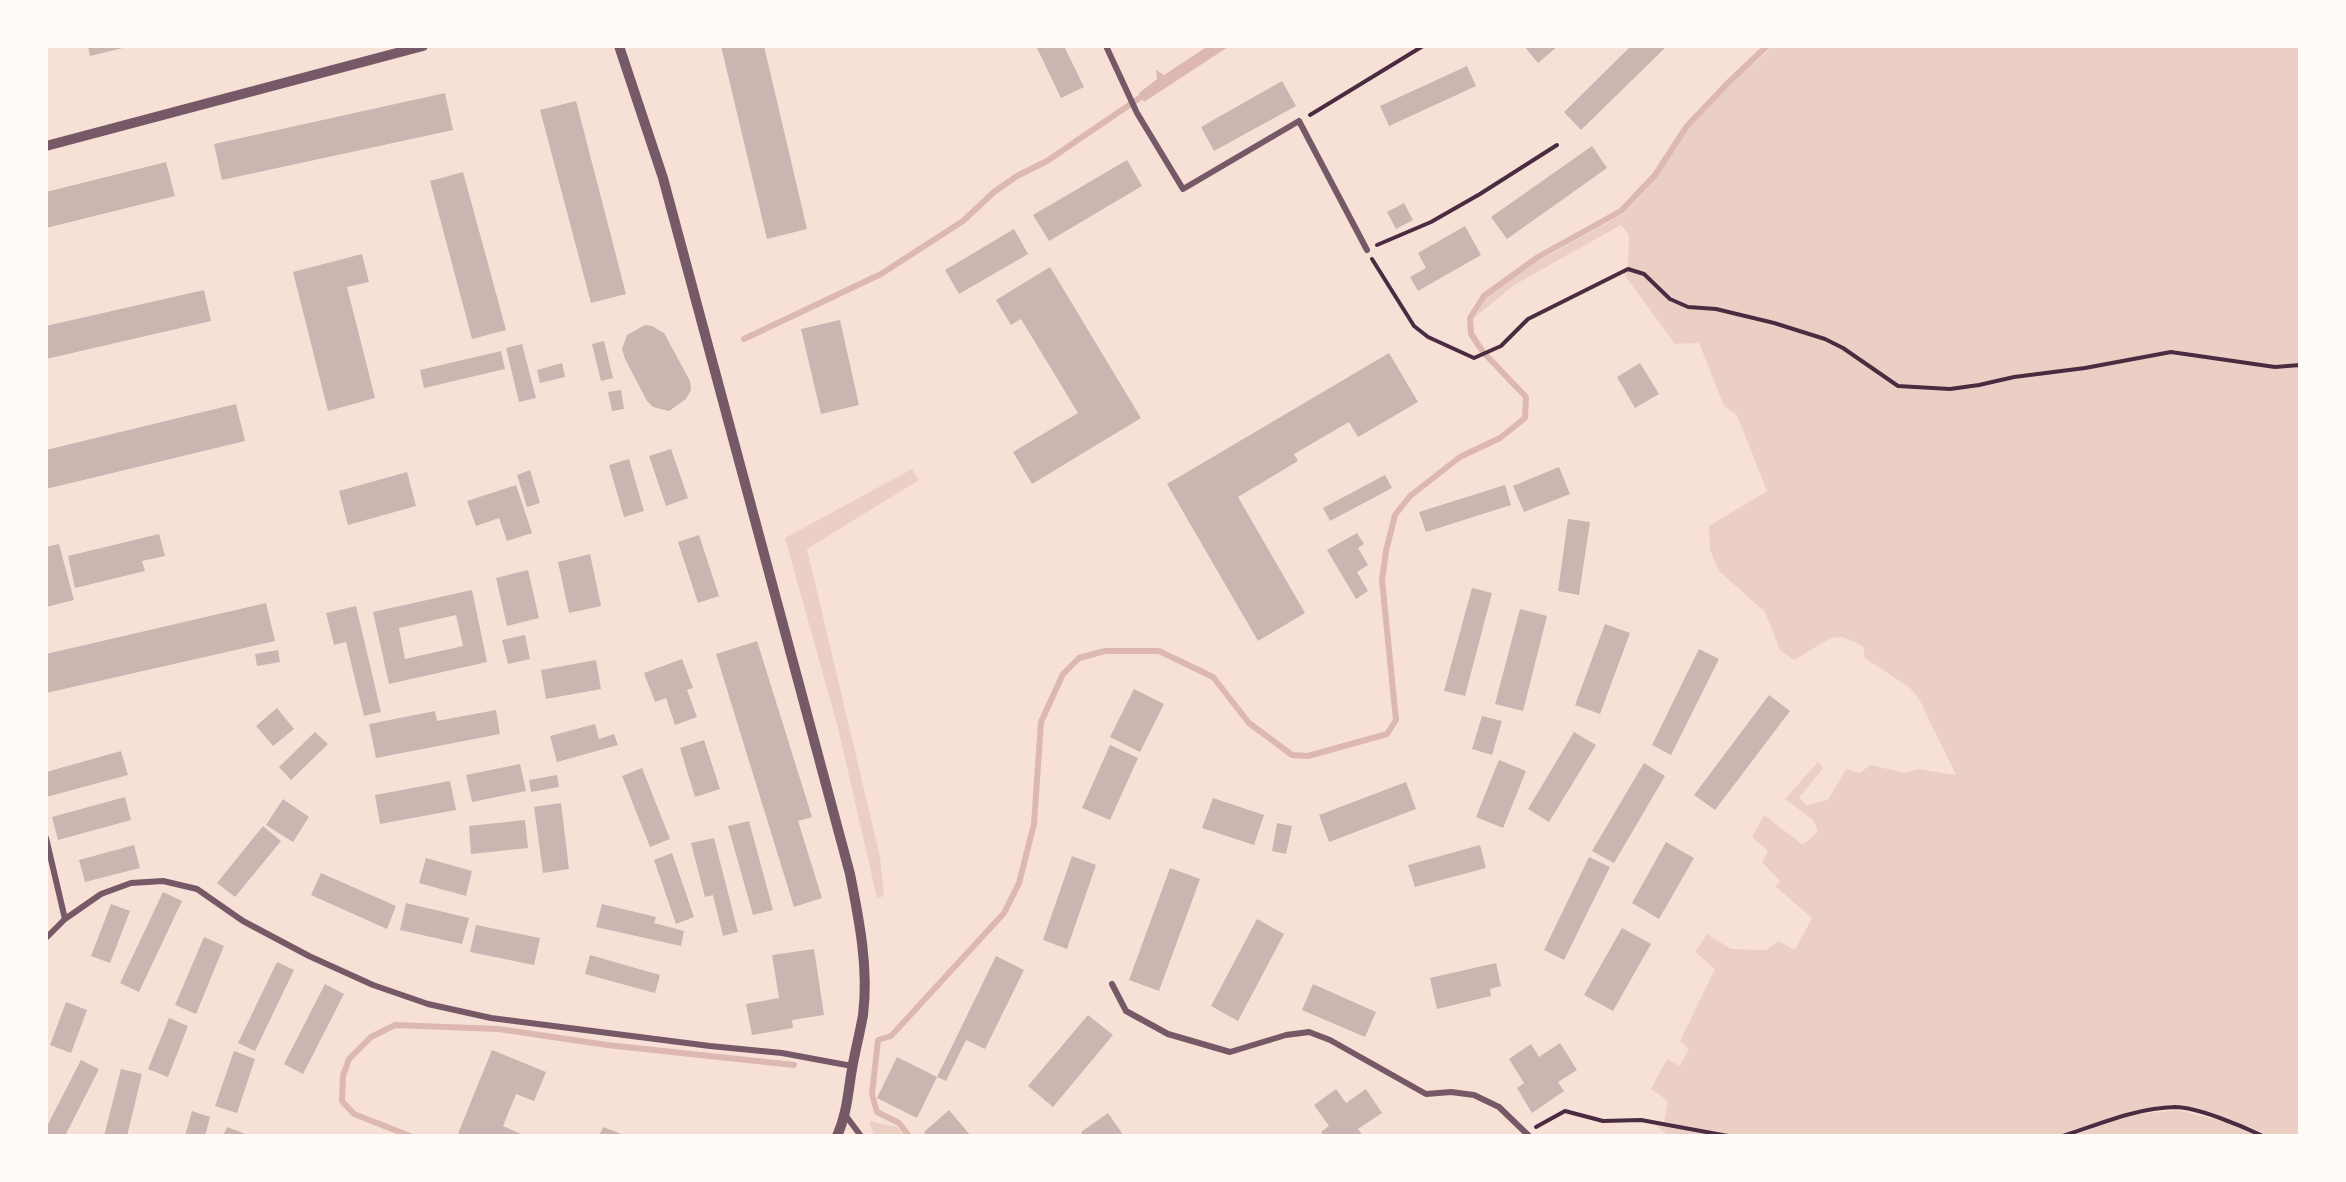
<!DOCTYPE html>
<style>
body{margin:0}
#map{position:relative;width:2346px;height:1182px;overflow:hidden;background:#f7e1d7;font-family:Literata,serif}
canvas{display:block}
.frame{position:absolute;inset:0;border:48px solid #fffaf5;pointer-events:none}
</style>
<div id="map">
<canvas width="2346" height="1182"></canvas>
<div class="frame"></div>
</div>
<script>
const context = document.querySelector('canvas').getContext('2d');
context.lineJoin = 'round';
function fillPath(path, color) {
  context.fillStyle = color;
  context.fill(path, 'evenodd');
}
function stroke(path, color, width, dash) {
  context.strokeStyle = color;
  context.lineWidth = width;
  context.lineCap = dash ? 'butt' : 'round';
  context.setLineDash(dash || []);
  context.stroke(path);
}
const green = new Path2D(`
 M 1772,47 L 2299,47 L 2299,363 L 2275,365 L 2171,350 L 2085,367 L 2013,375 L 1979,384 L 1950,387 L 1899,384 L 1844,346 L 1826,337 L 1774,321 L 1688,306 L 1672,297 L 1644,272 L 1628,267 L 1629,235 L 1621,225 L 1514,285 L 1473,319 L 1486,299 L 1512,279 L 1540,260 L 1623,214 L 1657,177 L 1689,128 L 1730,85 Z
 M 1628,270 L 1643,275 L 1670,300 L 1687,309 L 1715,310 L 1825,340 L 1842,349 L 1897,387 L 1950,390 L 2014,378 L 2085,369 L 2171,353 L 2275,368 L 2299,366 L 2299,1135 L 2268,1135 L 2235,1121 L 2177,1105 L 2131,1111 L 2057,1136 L 1734,1136 L 1664,1122 L 1668,1101 L 1651,1089 L 1667,1059 L 1680,1066 L 1689,1049 L 1680,1041 L 1715,969 L 1695,952 L 1707,934 L 1731,949 L 1767,950 L 1778,941 L 1795,950 L 1812,918 L 1775,886 L 1780,881 L 1762,862 L 1768,851 L 1752,837 L 1764,815 L 1803,845 L 1818,831 L 1813,820 L 1785,799 L 1818,762 L 1823,768 L 1799,798 L 1806,805 L 1828,800 L 1846,769 L 1860,773 L 1870,765 L 1906,773 L 1918,769 L 1956,775 L 1919,699 L 1910,688 L 1865,658 L 1863,646 L 1842,637 L 1831,638 L 1794,660 L 1780,650 L 1765,612 L 1719,571 L 1710,550 L 1709,526 L 1767,491 L 1737,415 L 1724,406 L 1699,343 L 1675,344 L 1623,273 Z
 M 912,469 L 919,480 L 807,549 L 880,857 L 884,896 L 877,898 L 838,728 L 785,538 Z
 M 2177,1110 L 2234,1124 L 2258,1136 L 2071,1136 L 2132,1115 Z
 M 869,1121 L 897,1127 L 904,1135 L 874,1135 Z
 M 1655,1125 L 1719,1135 L 1668,1135 Z`);
const water = new Path2D(`
 M 1208,46 L 1228,47 L 1144,102 L 1139,93 L 1157,79 L 1156,70 L 1164,75 Z`);
const stream = new Path2D(`
 M 744,339 L 881,274 L 963,221 L 994,192 L 1017,176 L 1047,161 L 1141,97
 M 410,1136 L 354,1114 L 342,1101 L 343,1076 L 349,1059 L 371,1037 L 395,1025 L 499,1029 L 607,1045 L 794,1065
 M 909,1136 L 899,1123 L 877,1112 L 872,1094 L 878,1040 L 891,1036 L 1004,913 L 1019,883 L 1034,824 L 1041,722 L 1063,674 L 1079,658 L 1105,651 L 1159,651 L 1213,677 L 1249,723 L 1292,755 L 1308,756 L 1387,734 L 1396,720 L 1382,580 L 1386,551 L 1395,515 L 1410,496 L 1460,457 L 1500,438 L 1525,418 L 1526,397 L 1483,352 L 1471,334 L 1470,318 L 1484,296 L 1538,257 L 1621,211 L 1655,175 L 1687,126 L 1728,83 L 1767,46`);
const building = new Path2D(`
 M 88,46 L 127,46 L 127,47 L 90,56 Z
 M 721,46 L 764,46 L 807,229 L 767,239 Z
 M 1036,46 L 1064,46 L 1084,87 L 1061,98 Z
 M 1524,46 L 1558,46 L 1538,63 Z
 M 1631,46 L 1665,48 L 1581,130 L 1564,112 Z
 M 1467,66 L 1476,86 L 1389,126 L 1380,106 Z
 M 1282,81 L 1296,106 L 1214,151 L 1201,127 Z
 M 445,93 L 453,130 L 222,180 L 214,144 Z
 M 576,101 L 626,294 L 591,303 L 540,110 Z
 M 1592,146 L 1607,168 L 1507,239 L 1491,217 Z
 M 1127,160 L 1142,186 L 1049,241 L 1033,215 Z
 M 166,162 L 175,196 L 46,228 L 46,192 Z
 M 463,172 L 506,330 L 472,339 L 430,181 Z
 M 1404,203 L 1413,220 L 1396,229 L 1387,212 Z
 M 1465,226 L 1481,255 L 1418,291 L 1410,277 L 1426,268 L 1418,253 Z
 M 1014,229 L 1028,254 L 959,294 L 945,270 Z
 M 362,254 L 369,282 L 347,287 L 375,398 L 328,411 L 293,272 Z
 M 1050,267 L 1141,418 L 1032,484 L 1013,452 L 1078,413 L 1021,319 L 1011,325 L 996,300 Z
 M 204,290 L 211,321 L 46,359 L 46,326 Z
 M 840,320 L 859,405 L 821,414 L 801,329 Z
 M 645,325 L 652,326 L 664,333 L 690,381 L 691,390 L 686,399 L 669,411 L 653,407 L 647,401 L 625,359 L 622,349 L 627,335 Z
 M 604,341 L 613,378 L 601,381 L 592,344 Z
 M 522,344 L 536,398 L 519,402 L 506,348 Z
 M 501,351 L 505,369 L 424,388 L 420,370 Z
 M 1389,353 L 1418,402 L 1358,437 L 1349,422 L 1294,454 L 1298,461 L 1238,497 L 1305,613 L 1258,641 L 1167,484 Z
 M 562,363 L 565,377 L 540,383 L 537,370 Z
 M 1640,363 L 1659,394 L 1635,408 L 1617,377 Z
 M 621,390 L 624,409 L 612,411 L 608,392 Z
 M 236,404 L 245,441 L 46,489 L 46,450 Z
 M 671,449 L 688,498 L 666,506 L 649,456 Z
 M 629,459 L 644,511 L 624,517 L 609,465 Z
 M 1559,467 L 1570,494 L 1524,512 L 1513,486 Z
 M 530,470 L 540,503 L 527,507 L 517,475 Z
 M 407,472 L 416,506 L 348,525 L 339,491 Z
 M 1385,475 L 1392,488 L 1330,521 L 1323,508 Z
 M 516,485 L 532,533 L 507,541 L 499,518 L 476,526 L 467,501 Z
 M 1505,485 L 1511,505 L 1426,532 L 1419,512 Z
 M 1568,519 L 1590,522 L 1579,595 L 1558,591 Z
 M 1357,533 L 1364,544 L 1358,548 L 1368,565 L 1357,572 L 1368,591 L 1356,599 L 1327,550 Z
 M 159,534 L 165,556 L 142,561 L 145,571 L 75,588 L 68,556 Z
 M 699,535 L 719,596 L 698,603 L 678,542 Z
 M 59,544 L 74,600 L 46,607 L 46,547 Z
 M 590,554 L 601,606 L 569,613 L 558,562 Z
 M 528,570 L 539,618 L 507,626 L 496,578 Z
 M 1472,588 L 1492,593 L 1465,696 L 1444,691 Z
 M 472,590 L 487,662 L 389,684 L 373,612 ZM 456,615 L 463,646 L 405,659 L 399,628 Z
 M 266,603 L 275,641 L 46,693 L 46,654 Z
 M 356,606 L 381,712 L 364,716 L 346,642 L 334,645 L 326,613 Z
 M 1520,609 L 1547,616 L 1523,711 L 1495,704 Z
 M 1605,624 L 1630,633 L 1600,714 L 1575,705 Z
 M 525,635 L 530,659 L 508,664 L 502,640 Z
 M 757,641 L 812,817 L 798,821 L 822,898 L 794,907 L 716,654 Z
 M 1699,649 L 1719,659 L 1671,755 L 1652,745 Z
 M 278,650 L 280,662 L 257,666 L 255,654 Z
 M 682,659 L 693,688 L 687,690 L 697,717 L 675,725 L 666,698 L 655,702 L 644,673 Z
 M 596,660 L 601,689 L 546,699 L 541,670 Z
 M 1134,689 L 1164,704 L 1140,752 L 1110,737 Z
 M 1769,695 L 1790,711 L 1715,810 L 1694,795 Z
 M 277,708 L 294,729 L 273,746 L 256,726 Z
 M 496,710 L 500,734 L 376,758 L 369,724 L 435,711 L 437,721 Z
 M 1482,716 L 1502,721 L 1492,755 L 1472,749 Z
 M 595,724 L 599,739 L 614,734 L 618,745 L 557,762 L 550,736 Z
 M 315,732 L 328,744 L 291,780 L 279,767 Z
 M 1574,732 L 1596,745 L 1549,822 L 1528,809 Z
 M 704,740 L 720,789 L 695,797 L 680,748 Z
 M 1110,745 L 1138,758 L 1110,820 L 1082,808 Z
 M 121,751 L 128,775 L 46,797 L 46,772 Z
 M 1499,760 L 1526,771 L 1503,828 L 1476,817 Z
 M 1644,763 L 1665,776 L 1614,863 L 1592,851 Z
 M 520,764 L 526,791 L 472,802 L 466,775 Z
 M 642,768 L 670,839 L 650,847 L 622,776 Z
 M 557,775 L 559,787 L 531,792 L 529,780 Z
 M 450,781 L 456,810 L 380,824 L 375,795 Z
 M 1406,782 L 1416,809 L 1329,842 L 1319,815 Z
 M 125,797 L 131,820 L 58,840 L 52,817 Z
 M 1213,798 L 1264,815 L 1254,845 L 1202,828 Z
 M 283,799 L 309,817 L 293,842 L 266,825 Z
 M 561,803 L 569,869 L 543,873 L 534,807 Z
 M 525,820 L 528,848 L 471,854 L 469,826 Z
 M 749,821 L 773,910 L 753,915 L 728,826 Z
 M 1277,823 L 1292,826 L 1286,854 L 1272,851 Z
 M 263,826 L 281,841 L 235,897 L 217,883 Z
 M 714,838 L 738,932 L 723,936 L 713,895 L 705,897 L 691,843 Z
 M 1666,842 L 1694,858 L 1659,919 L 1632,903 Z
 M 134,845 L 140,868 L 85,882 L 79,860 Z
 M 1480,845 L 1486,868 L 1415,887 L 1408,865 Z
 M 672,853 L 694,917 L 676,924 L 654,860 Z
 M 1072,856 L 1096,865 L 1067,949 L 1043,940 Z
 M 1589,857 L 1610,867 L 1564,960 L 1544,950 Z
 M 426,858 L 472,871 L 466,896 L 419,883 Z
 M 1170,868 L 1200,879 L 1159,991 L 1129,980 Z
 M 321,873 L 396,906 L 387,929 L 311,895 Z
 M 163,892 L 182,901 L 139,992 L 120,983 Z
 M 406,903 L 469,918 L 462,944 L 400,930 Z
 M 111,904 L 130,911 L 110,963 L 91,956 Z
 M 602,904 L 656,917 L 654,923 L 684,931 L 681,946 L 596,927 Z
 M 1257,919 L 1284,934 L 1238,1021 L 1211,1006 Z
 M 476,925 L 540,938 L 534,965 L 470,952 Z
 M 1622,928 L 1651,944 L 1613,1011 L 1584,995 Z
 M 204,937 L 224,946 L 196,1014 L 175,1005 Z
 M 814,949 L 824,1015 L 792,1020 L 793,1028 L 752,1035 L 746,1004 L 779,998 L 772,955 Z
 M 590,955 L 660,975 L 655,993 L 585,974 Z
 M 996,956 L 1024,970 L 985,1049 L 966,1040 L 946,1081 L 937,1077 Z
 M 277,962 L 294,970 L 255,1051 L 238,1043 Z
 M 1496,963 L 1501,986 L 1490,989 L 1491,996 L 1437,1009 L 1430,978 Z
 M 325,984 L 344,994 L 303,1074 L 284,1064 Z
 M 1313,984 L 1376,1012 L 1365,1037 L 1302,1010 Z
 M 66,1002 L 87,1010 L 71,1053 L 50,1045 Z
 M 1088,1015 L 1113,1035 L 1053,1107 L 1028,1086 Z
 M 169,1018 L 188,1026 L 168,1077 L 148,1069 Z
 M 1560,1043 L 1577,1070 L 1558,1082 L 1564,1091 L 1532,1113 L 1517,1088 L 1524,1083 L 1509,1059 L 1531,1044 L 1539,1057 Z
 M 492,1050 L 546,1072 L 534,1101 L 516,1094 L 503,1126 L 521,1134 L 520,1136 L 457,1136 Z
 M 234,1051 L 255,1059 L 237,1113 L 215,1106 Z
 M 897,1057 L 937,1077 L 917,1118 L 877,1098 Z
 M 81,1060 L 99,1069 L 65,1136 L 46,1136 L 46,1128 Z
 M 121,1069 L 142,1074 L 127,1136 L 104,1136 Z
 M 1336,1089 L 1346,1103 L 1366,1089 L 1382,1113 L 1358,1129 L 1363,1136 L 1324,1136 L 1321,1132 L 1329,1126 L 1314,1105 Z
 M 949,1110 L 971,1136 L 927,1136 L 924,1132 Z
 M 192,1111 L 210,1117 L 205,1136 L 185,1136 Z
 M 1108,1113 L 1124,1136 L 1083,1136 L 1081,1132 Z
 M 227,1127 L 248,1135 L 248,1136 L 223,1136 Z
 M 603,1127 L 624,1135 L 624,1136 L 599,1136 Z`);
const path = new Path2D(`
 M 1310,115 L 1423,46
 M 1377,245 L 1431,222 L 1480,194 L 1557,145
 M 1372,259 L 1414,326 L 1428,337 L 1474,358 L 1501,346 L 1528,319 L 1628,269 L 1644,274 L 1670,299 L 1688,307 L 1716,309 L 1774,323 L 1825,339 L 1843,348 L 1898,386 L 1950,389 L 1979,385 L 2014,377 L 2085,368 L 2171,352 L 2275,367 L 2300,365
 M 1536,1127 L 1565,1111 L 1603,1121 L 1641,1120 L 1728,1136
 M 2063,1136 C 2100,1124 2136,1108 2175,1107 C 2197,1107 2242,1126 2263,1136`);
const minor = new Path2D(`
 M 1106,46 L 1137,113 L 1183,189 L 1299,121 L 1367,250
 M 46,838 L 65,919
 M 46,938 L 65,919 L 101,894 L 131,883 L 163,881 L 197,889 L 243,921 L 309,956 L 373,985 L 428,1004 L 491,1018 L 710,1046 L 782,1053 L 852,1066
 M 1112,984 L 1126,1011 L 1168,1034 L 1230,1052 L 1286,1035 L 1309,1032 L 1330,1040 L 1426,1094 L 1451,1092 L 1474,1095 L 1499,1107 L 1529,1136
 M 846,1116 L 861,1136`);
const tertiary = new Path2D(`
 M 619,46 L 663,178 L 850,874 C 859,919 869,969 863,1015 C 860,1033 855,1051 852,1069 C 848,1092 847,1114 837,1136
 M 46,146 L 423,46`);
fillPath(green, '#ebcfc5');
fillPath(water, '#dcb8b0');
stroke(stream, '#dcb8b0', 6);
fillPath(building, '#ccb4b1');
stroke(path, '#4a2c40', 4);
stroke(minor, '#755966', 6);
stroke(tertiary, '#755966', 10);
</script>
